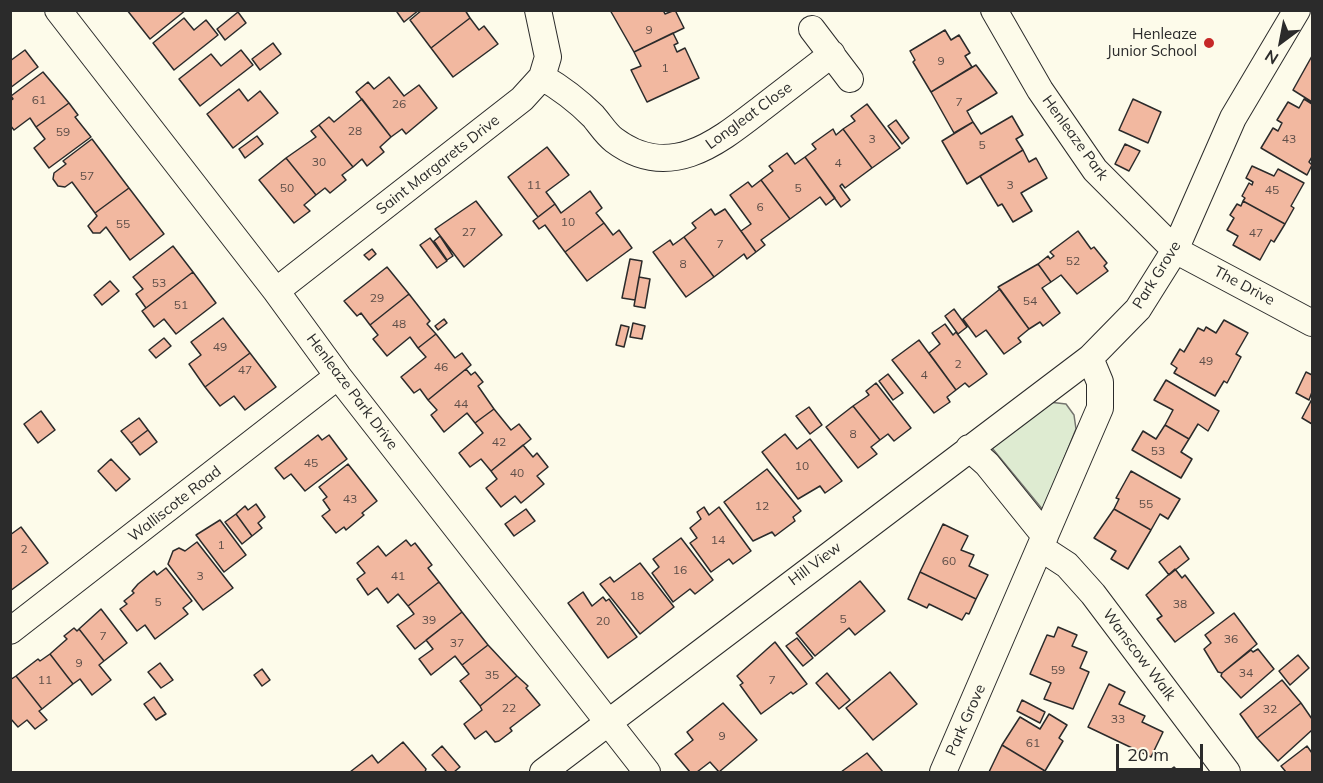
<!DOCTYPE html>
<style>
body{margin:0}
#map{position:relative;width:1323px;height:783px;overflow:hidden;background:#fdfbea;font-family:Mulish,sans-serif}
canvas{display:block}
.frame{position:absolute;inset:0;border:12px solid #2b2b2b;pointer-events:none}
.north{position:absolute;left:1251px;top:12px;width:60px;height:60px;-webkit-text-stroke:4px #fdfbea;paint-order:stroke;rotate:212deg;font-size:16px;font-weight:700;line-height:24px;text-align:center;color:#2b2b2b}
.north::after{content:'';display:block;margin:auto;width:21px;height:27px;background:#2b2b2b;clip-path:polygon(50% 0,100% 100%,50% 72%,0 100%)}
.scale{position:absolute;left:1116px;top:744px;width:87px;height:27px;box-sizing:border-box;border:3px solid #2b2b2b;border-top:0;padding-left:8px;font-size:18px;line-height:21px;white-space:nowrap;color:#2b2b2b;-webkit-text-stroke:4px #fdfbea;paint-order:stroke}
</style>
<div id="map">
<canvas width="1323" height="783"></canvas>
<div class="frame"></div>
<div class="north">N</div>
<div class="scale">20 m</div>
</div>
<script>
const context = document.querySelector('canvas').getContext('2d');
context.lineJoin = 'round';
function fillPath(path, color) {
  context.fillStyle = color;
  context.fill(path, 'evenodd');
}
function stroke(path, color, width, dash) {
  context.strokeStyle = color;
  context.lineWidth = width;
  context.lineCap = dash ? 'butt' : 'round';
  context.setLineDash(dash || []);
  context.stroke(path);
}
function drawText(font, color, halo, rows, align = 'center') {
  context.font = font + ' Mulish,sans-serif';
  context.lineWidth = 4.5;
  context.setLineDash([]);
  context.textBaseline = 'middle';
  context.strokeStyle = halo;
  context.fillStyle = color;
  for (const [text, x, y, turn = 0] of rows) {
    context.save();
    context.translate(x, y);
    context.rotate((+turn || 0) * Math.PI / 180);
    context.textAlign = isNaN(turn) ? turn : align;
    if (halo) context.strokeText(text, 0, 0);
    context.fillText(text, 0, 0);
    context.restore();
  }
}
const green = new Path2D(`
 M 1049,402 L 1066,404 L 1074,415 L 1076,429 L 1043,510 L 992,448 Z`);
const building = new Path2D(`
 M 127,10 L 186,10 L 150,39 Z
 M 400,10 L 419,10 L 404,22 L 397,12 Z
 M 422,10 L 465,10 L 470,18 L 431,48 L 410,20 Z
 M 610,10 L 663,10 L 665,14 L 675,10 L 684,28 L 634,52 Z
 M 238,12 L 246,23 L 225,40 L 217,29 Z
 M 184,18 L 194,30 L 206,20 L 218,35 L 174,70 L 153,43 Z
 M 470,18 L 479,30 L 484,26 L 498,44 L 453,77 L 431,48 Z
 M 945,30 L 951,40 L 959,35 L 970,53 L 965,56 L 972,67 L 931,92 L 913,62 L 915,60 L 910,51 Z
 M 673,33 L 678,43 L 674,45 L 677,52 L 685,48 L 699,78 L 647,102 L 631,70 L 641,66 L 634,52 Z
 M 273,43 L 281,54 L 260,70 L 252,59 Z
 M 25,50 L 38,67 L 10,88 L 10,61 Z
 M 241,50 L 253,65 L 200,106 L 179,79 L 211,54 L 221,66 Z
 M 1312,56 L 1312,102 L 1293,90 Z
 M 976,65 L 997,93 L 967,111 L 973,122 L 954,133 L 931,92 Z
 M 43,72 L 69,103 L 36,127 L 30,118 L 14,130 L 10,125 L 10,101 L 13,99 L 11,96 Z
 M 389,77 L 404,96 L 419,85 L 437,108 L 406,134 L 402,129 L 391,137 L 356,92 L 368,82 L 374,89 Z
 M 239,89 L 248,101 L 260,91 L 278,113 L 233,148 L 207,114 Z
 M 362,99 L 391,137 L 380,147 L 384,152 L 367,166 L 362,159 L 353,167 L 319,125 L 329,117 L 334,122 Z
 M 1133,99 L 1161,112 L 1148,143 L 1119,130 Z
 M 1304,99 L 1312,104 L 1312,157 L 1309,162 L 1312,165 L 1307,175 L 1261,148 L 1273,128 L 1278,131 L 1282,123 L 1277,120 L 1288,102 L 1299,108 Z
 M 69,103 L 78,115 L 75,117 L 91,137 L 49,168 L 34,148 L 45,139 L 36,127 Z
 M 867,104 L 900,148 L 872,168 L 843,129 L 855,121 L 851,116 Z
 M 1012,116 L 1023,135 L 1016,139 L 1023,150 L 967,184 L 942,141 L 973,122 L 981,134 Z
 M 896,120 L 909,138 L 902,144 L 888,126 Z
 M 319,125 L 353,167 L 342,175 L 346,180 L 330,193 L 325,188 L 316,195 L 286,158 L 316,137 L 311,131 Z
 M 833,129 L 836,135 L 843,129 L 872,168 L 845,188 L 842,184 L 840,186 L 850,200 L 841,207 L 805,157 L 816,149 L 812,144 Z
 M 257,136 L 263,144 L 245,158 L 239,149 Z
 M 92,139 L 129,188 L 95,213 L 72,182 L 65,187 L 58,186 L 53,179 L 54,173 L 66,164 L 63,161 Z
 M 1125,144 L 1140,151 L 1129,171 L 1115,164 Z
 M 547,147 L 569,175 L 546,192 L 555,204 L 538,217 L 508,177 Z
 M 1023,150 L 1029,162 L 1036,158 L 1047,178 L 1021,193 L 1032,211 L 1013,222 L 1002,204 L 998,206 L 980,176 Z
 M 787,153 L 795,164 L 805,157 L 835,198 L 826,205 L 820,197 L 790,219 L 761,180 L 773,171 L 769,166 Z
 M 286,158 L 316,195 L 304,205 L 310,211 L 294,223 L 259,180 Z
 M 1252,166 L 1274,176 L 1278,169 L 1304,183 L 1291,206 L 1294,208 L 1285,224 L 1243,201 L 1245,198 L 1242,196 L 1249,183 L 1252,185 L 1253,182 L 1246,178 Z
 M 761,180 L 790,219 L 761,240 L 765,245 L 756,252 L 741,231 L 751,224 L 730,195 L 748,182 L 752,187 Z
 M 129,188 L 164,234 L 130,260 L 106,227 L 100,233 L 93,233 L 88,226 L 97,216 L 95,213 Z
 M 590,191 L 602,208 L 596,213 L 604,223 L 565,252 L 545,225 L 539,229 L 533,221 L 555,204 L 561,213 Z
 M 476,201 L 502,235 L 464,267 L 435,229 Z
 M 1243,201 L 1285,224 L 1274,242 L 1271,240 L 1260,260 L 1233,245 L 1238,236 L 1227,230 L 1234,218 L 1230,215 L 1237,204 L 1241,206 Z
 M 711,209 L 715,215 L 725,209 L 756,252 L 747,259 L 744,254 L 714,277 L 684,237 L 696,228 L 692,223 Z
 M 604,223 L 613,235 L 619,230 L 632,248 L 587,281 L 565,252 Z
 M 1078,231 L 1091,249 L 1094,247 L 1107,263 L 1104,266 L 1108,271 L 1077,294 L 1061,275 L 1051,282 L 1038,264 L 1048,256 L 1050,259 L 1054,256 L 1050,252 Z
 M 440,236 L 453,256 L 447,260 L 434,241 Z
 M 684,237 L 714,277 L 686,297 L 653,252 L 670,240 L 673,245 Z
 M 430,238 L 447,261 L 437,268 L 420,245 Z
 M 173,246 L 193,272 L 146,308 L 136,294 L 143,289 L 133,277 Z
 M 372,249 L 376,254 L 369,260 L 364,255 Z
 M 630,259 L 642,261 L 635,300 L 622,298 Z
 M 1038,264 L 1051,282 L 1042,288 L 1060,313 L 1043,326 L 1040,322 L 1029,329 L 998,287 Z
 M 387,267 L 409,294 L 370,325 L 361,313 L 357,316 L 344,301 Z
 M 193,272 L 216,303 L 176,334 L 164,319 L 154,327 L 142,311 Z
 M 639,277 L 650,279 L 645,308 L 634,306 Z
 M 110,281 L 119,291 L 102,305 L 94,295 Z
 M 1000,289 L 1029,329 L 1018,338 L 1021,342 L 1004,354 L 986,330 L 976,337 L 963,319 Z
 M 409,294 L 430,321 L 427,324 L 436,334 L 418,348 L 410,337 L 387,356 L 373,339 L 378,335 L 370,325 Z
 M 954,309 L 967,327 L 958,334 L 945,316 Z
 M 223,318 L 250,353 L 205,387 L 189,364 L 201,355 L 191,342 Z
 M 444,319 L 447,323 L 438,330 L 435,326 Z
 M 1224,320 L 1248,333 L 1236,354 L 1241,357 L 1227,383 L 1224,381 L 1215,396 L 1174,373 L 1177,368 L 1171,364 L 1180,349 L 1184,352 L 1198,328 L 1204,331 L 1206,327 L 1216,333 Z
 M 633,323 L 645,326 L 642,339 L 630,337 Z
 M 945,324 L 953,335 L 956,332 L 987,374 L 969,387 L 965,383 L 956,390 L 929,353 L 940,344 L 932,333 Z
 M 621,325 L 629,327 L 624,347 L 616,345 Z
 M 436,334 L 455,358 L 462,353 L 471,365 L 428,400 L 420,389 L 414,393 L 401,377 L 426,357 L 418,348 Z
 M 164,338 L 171,346 L 156,358 L 149,350 Z
 M 919,340 L 956,390 L 947,397 L 950,402 L 934,413 L 892,360 Z
 M 250,353 L 276,387 L 245,410 L 234,396 L 220,406 L 205,387 Z
 M 466,369 L 471,375 L 475,372 L 483,382 L 478,386 L 494,409 L 475,423 L 467,413 L 444,432 L 431,415 L 437,410 L 428,400 Z
 M 1306,372 L 1312,375 L 1312,392 L 1309,400 L 1296,393 Z
 M 888,374 L 903,393 L 893,400 L 879,381 Z
 M 1166,380 L 1219,411 L 1208,431 L 1198,424 L 1189,439 L 1165,425 L 1173,410 L 1154,400 Z
 M 876,383 L 911,428 L 894,441 L 888,434 L 880,440 L 853,406 L 869,395 L 866,391 Z
 M 1312,399 L 1312,424 L 1302,418 Z
 M 853,406 L 880,440 L 871,447 L 877,454 L 858,468 L 826,427 Z
 M 809,407 L 822,425 L 810,434 L 796,416 Z
 M 494,409 L 511,430 L 519,424 L 531,439 L 491,471 L 481,459 L 470,467 L 459,453 L 483,433 L 475,423 Z
 M 41,411 L 55,430 L 38,443 L 24,424 Z
 M 139,418 L 148,430 L 131,443 L 121,431 Z
 M 1165,425 L 1189,439 L 1181,452 L 1192,459 L 1181,478 L 1132,450 L 1143,431 L 1156,439 Z
 M 148,430 L 157,442 L 140,455 L 131,443 Z
 M 785,434 L 797,449 L 810,439 L 842,481 L 825,493 L 820,486 L 798,499 L 762,452 Z
 M 318,435 L 322,440 L 329,435 L 347,459 L 305,491 L 291,474 L 284,479 L 275,468 Z
 M 523,445 L 533,457 L 537,453 L 548,467 L 537,476 L 544,484 L 521,503 L 515,496 L 501,507 L 486,488 L 497,479 L 491,471 Z
 M 111,459 L 130,479 L 116,491 L 98,471 Z
 M 348,464 L 377,501 L 362,513 L 364,515 L 346,530 L 344,527 L 336,533 L 322,516 L 330,510 L 323,500 L 327,497 L 319,487 Z
 M 767,469 L 801,511 L 793,517 L 795,521 L 775,536 L 772,532 L 753,541 L 724,502 Z
 M 1131,471 L 1180,499 L 1168,519 L 1160,514 L 1151,530 L 1114,509 L 1119,499 L 1116,498 Z
 M 256,504 L 265,517 L 258,523 L 262,528 L 252,536 L 236,514 L 245,506 L 248,510 Z
 M 704,507 L 709,515 L 719,507 L 751,551 L 733,564 L 729,559 L 711,572 L 690,543 L 697,538 L 690,528 L 701,519 L 697,512 Z
 M 526,509 L 535,521 L 514,536 L 505,524 Z
 M 1114,509 L 1151,530 L 1128,569 L 1111,559 L 1116,551 L 1094,538 Z
 M 236,514 L 252,536 L 242,544 L 225,522 Z
 M 220,520 L 246,555 L 224,572 L 196,535 Z
 M 943,524 L 968,536 L 961,550 L 974,555 L 969,566 L 988,575 L 976,599 L 920,572 Z
 M 21,527 L 48,563 L 10,591 L 10,535 Z
 M 681,538 L 713,580 L 695,594 L 690,589 L 673,602 L 652,573 L 659,567 L 653,559 Z
 M 406,540 L 411,546 L 415,543 L 432,565 L 428,568 L 439,582 L 408,606 L 398,594 L 388,603 L 377,588 L 368,595 L 357,579 L 365,573 L 357,563 L 378,546 L 386,556 Z
 M 197,542 L 233,588 L 203,610 L 168,564 L 173,551 L 179,548 L 185,551 Z
 M 1180,546 L 1189,559 L 1169,575 L 1159,562 Z
 M 640,563 L 674,607 L 640,634 L 600,584 L 610,577 L 614,582 Z
 M 166,568 L 192,601 L 183,608 L 188,614 L 155,639 L 145,625 L 137,631 L 120,609 L 127,604 L 124,601 L 134,593 L 132,591 L 138,584 L 154,571 L 157,575 Z
 M 1175,569 L 1182,578 L 1185,575 L 1214,613 L 1175,642 L 1157,619 L 1162,616 L 1146,595 Z
 M 920,572 L 976,599 L 969,614 L 966,613 L 962,620 L 929,604 L 927,608 L 908,599 Z
 M 860,581 L 885,611 L 855,635 L 849,628 L 815,656 L 796,633 Z
 M 439,582 L 462,612 L 415,649 L 397,626 L 414,614 L 408,606 Z
 M 583,592 L 592,606 L 603,597 L 606,601 L 609,599 L 637,637 L 608,658 L 568,603 Z
 M 101,609 L 127,643 L 104,661 L 79,629 Z
 M 462,612 L 488,645 L 462,665 L 455,656 L 431,675 L 419,659 L 433,649 L 426,640 Z
 M 1234,613 L 1257,644 L 1222,673 L 1218,672 L 1204,649 L 1211,643 L 1205,635 Z
 M 1058,627 L 1077,635 L 1072,646 L 1087,652 L 1080,668 L 1089,672 L 1073,709 L 1044,699 L 1051,683 L 1030,674 L 1047,635 L 1054,637 Z
 M 74,628 L 77,631 L 79,629 L 104,661 L 99,665 L 111,680 L 92,695 L 80,679 L 73,684 L 50,654 L 67,639 L 64,636 Z
 M 797,638 L 813,658 L 803,666 L 786,646 Z
 M 775,642 L 807,684 L 793,694 L 791,692 L 761,714 L 740,685 L 743,683 L 737,676 Z
 M 488,645 L 517,676 L 480,706 L 460,681 L 469,674 L 462,665 Z
 M 1258,649 L 1274,669 L 1241,698 L 1221,676 L 1222,673 L 1251,650 L 1253,652 Z
 M 50,654 L 73,684 L 42,709 L 16,676 L 38,659 L 40,661 Z
 M 1298,655 L 1309,668 L 1290,685 L 1279,671 Z
 M 160,663 L 173,680 L 161,688 L 148,672 Z
 M 262,669 L 270,680 L 262,686 L 254,675 Z
 M 890,672 L 917,704 L 873,740 L 846,708 Z
 M 827,673 L 850,700 L 839,709 L 816,683 Z
 M 16,676 L 42,709 L 39,711 L 47,720 L 35,729 L 27,720 L 18,727 L 10,718 L 10,680 Z
 M 517,676 L 528,686 L 526,688 L 540,705 L 510,728 L 512,731 L 499,741 L 495,742 L 486,731 L 475,739 L 464,724 L 482,710 L 480,706 Z
 M 1282,680 L 1301,703 L 1257,738 L 1240,714 Z
 M 1109,684 L 1125,692 L 1119,704 L 1145,716 L 1142,722 L 1163,732 L 1151,757 L 1088,727 Z
 M 154,697 L 166,714 L 156,720 L 144,704 Z
 M 1022,700 L 1045,712 L 1040,723 L 1017,711 Z
 M 723,703 L 757,740 L 719,772 L 710,762 L 697,772 L 690,772 L 675,754 L 693,740 L 687,732 Z
 M 1301,703 L 1312,719 L 1312,730 L 1278,761 L 1257,738 Z
 M 1049,714 L 1067,725 L 1059,738 L 1063,741 L 1045,771 L 1002,745 L 1020,717 L 1040,729 Z
 M 403,742 L 426,769 L 425,772 L 350,772 L 372,755 L 378,763 Z
 M 1002,745 L 1045,771 L 1044,772 L 989,772 Z
 M 442,746 L 460,767 L 454,772 L 447,772 L 432,755 Z
 M 1307,746 L 1312,753 L 1312,772 L 1286,772 L 1281,766 Z
 M 867,753 L 883,772 L 841,772 Z
 M 1174,767 L 1179,772 L 1167,772 Z`);
const street = new Path2D(`
 M 58,10 L 276,291 L 338,376 L 647,772
 M 994,10 L 1040,90 L 1095,170 L 1175,250 L 1312,323
 M 812,29 L 850,79
 M 542,77 C 561,88 578,101 593,116 C 600,124 606,134 614,140 C 670,182 718,142 762,108 C 785,90 809,72 832,54
 M 276,291 L 522,99 L 542,77 L 548,57 L 538,10
 M 969,448 L 987,464 L 1045,536
 M 1041,548 L 1067,565 L 1093,594 L 1227,772
 M 10,631 L 338,376
 M 543,772 L 1090,358 L 1138,309 L 1175,250 L 1233,118 L 1297,10
 M 943,772 L 1100,408 L 1100,382 L 1090,358`);
const markers = [
 [1209,43,6,"#c62828"]
];
const numberNames = [
 ["9",649,30],
 ["9",941,61],
 ["1",665,68],
 ["61",39,100],
 ["7",959,102],
 ["26",399,104],
 ["28",355,131],
 ["59",63,132],
 ["3",872,139],
 ["43",1289,139],
 ["5",982,145],
 ["30",319,162],
 ["4",838,163],
 ["57",87,176],
 ["11",534,185],
 ["3",1010,185],
 ["50",287,188],
 ["5",798,188],
 ["45",1272,190],
 ["6",760,207],
 ["10",568,222],
 ["55",123,224],
 ["27",469,232],
 ["47",1256,233],
 ["7",720,244],
 ["52",1073,261],
 ["8",683,264],
 ["53",159,283],
 ["29",377,298],
 ["54",1030,301],
 ["51",181,305],
 ["48",399,324],
 ["49",220,347],
 ["49",1206,361],
 ["2",958,364],
 ["46",441,367],
 ["47",245,370],
 ["4",924,375],
 ["44",461,404],
 ["8",853,434],
 ["42",499,442],
 ["53",1158,451],
 ["45",311,463],
 ["10",802,466],
 ["40",517,473],
 ["43",350,499],
 ["55",1146,504],
 ["12",762,506],
 ["14",718,540],
 ["1",221,545],
 ["2",24,549],
 ["60",949,561],
 ["16",680,570],
 ["3",200,576],
 ["41",398,576],
 ["18",637,596],
 ["5",158,602],
 ["38",1180,604],
 ["5",843,619],
 ["39",429,620],
 ["20",603,621],
 ["7",103,636],
 ["36",1231,639],
 ["37",457,643],
 ["9",79,663],
 ["59",1058,670],
 ["34",1246,673],
 ["35",492,675],
 ["11",45,680],
 ["7",772,680],
 ["22",509,708],
 ["32",1270,709],
 ["33",1118,719],
 ["9",722,736],
 ["61",1033,743]
];
const poiNames = [
 ["Henleaze",1197,34],
 ["Junior School",1197,51]
];
const streetNames = [
 ["Longleat Close",749,116,-36],
 ["Henleaze Park",1075,138,54],
 ["Saint Margarets Drive",438,165,-38],
 ["Park Grove",1157,275,-58],
 ["The Drive",1244,286,28],
 ["Henleaze Park Drive",352,392,53],
 ["Walliscote Road",175,504,-38],
 ["Hill View",815,564,-37],
 ["Wanscow Walk",1139,655,53],
 ["Park Grove",966,720,-66]
];
fillPath(green, '#deebd1');
stroke(green, '#74746e', 1.5);
fillPath(building, '#f2b8a0');
stroke(building, '#2b2b2b', 1.5);
stroke(street, '#2b2b2b', 28);
stroke(street, '#fdfbea', 26);
for (const [x, y, r, color] of markers) {
  const dot = new Path2D();
  dot.arc(x, y, r, 0, 2 * Math.PI);
  context.fillStyle = color;
  context.fill(dot);
  stroke(dot, '#fdfbea', 2);
}
drawText('12px', '#5d4e48', null, numberNames);
drawText('15px', '#2b2b2b', '#fdfbea', poiNames, 'right');
drawText('15px', '#2b2b2b', '#fdfbea', streetNames);
</script>
